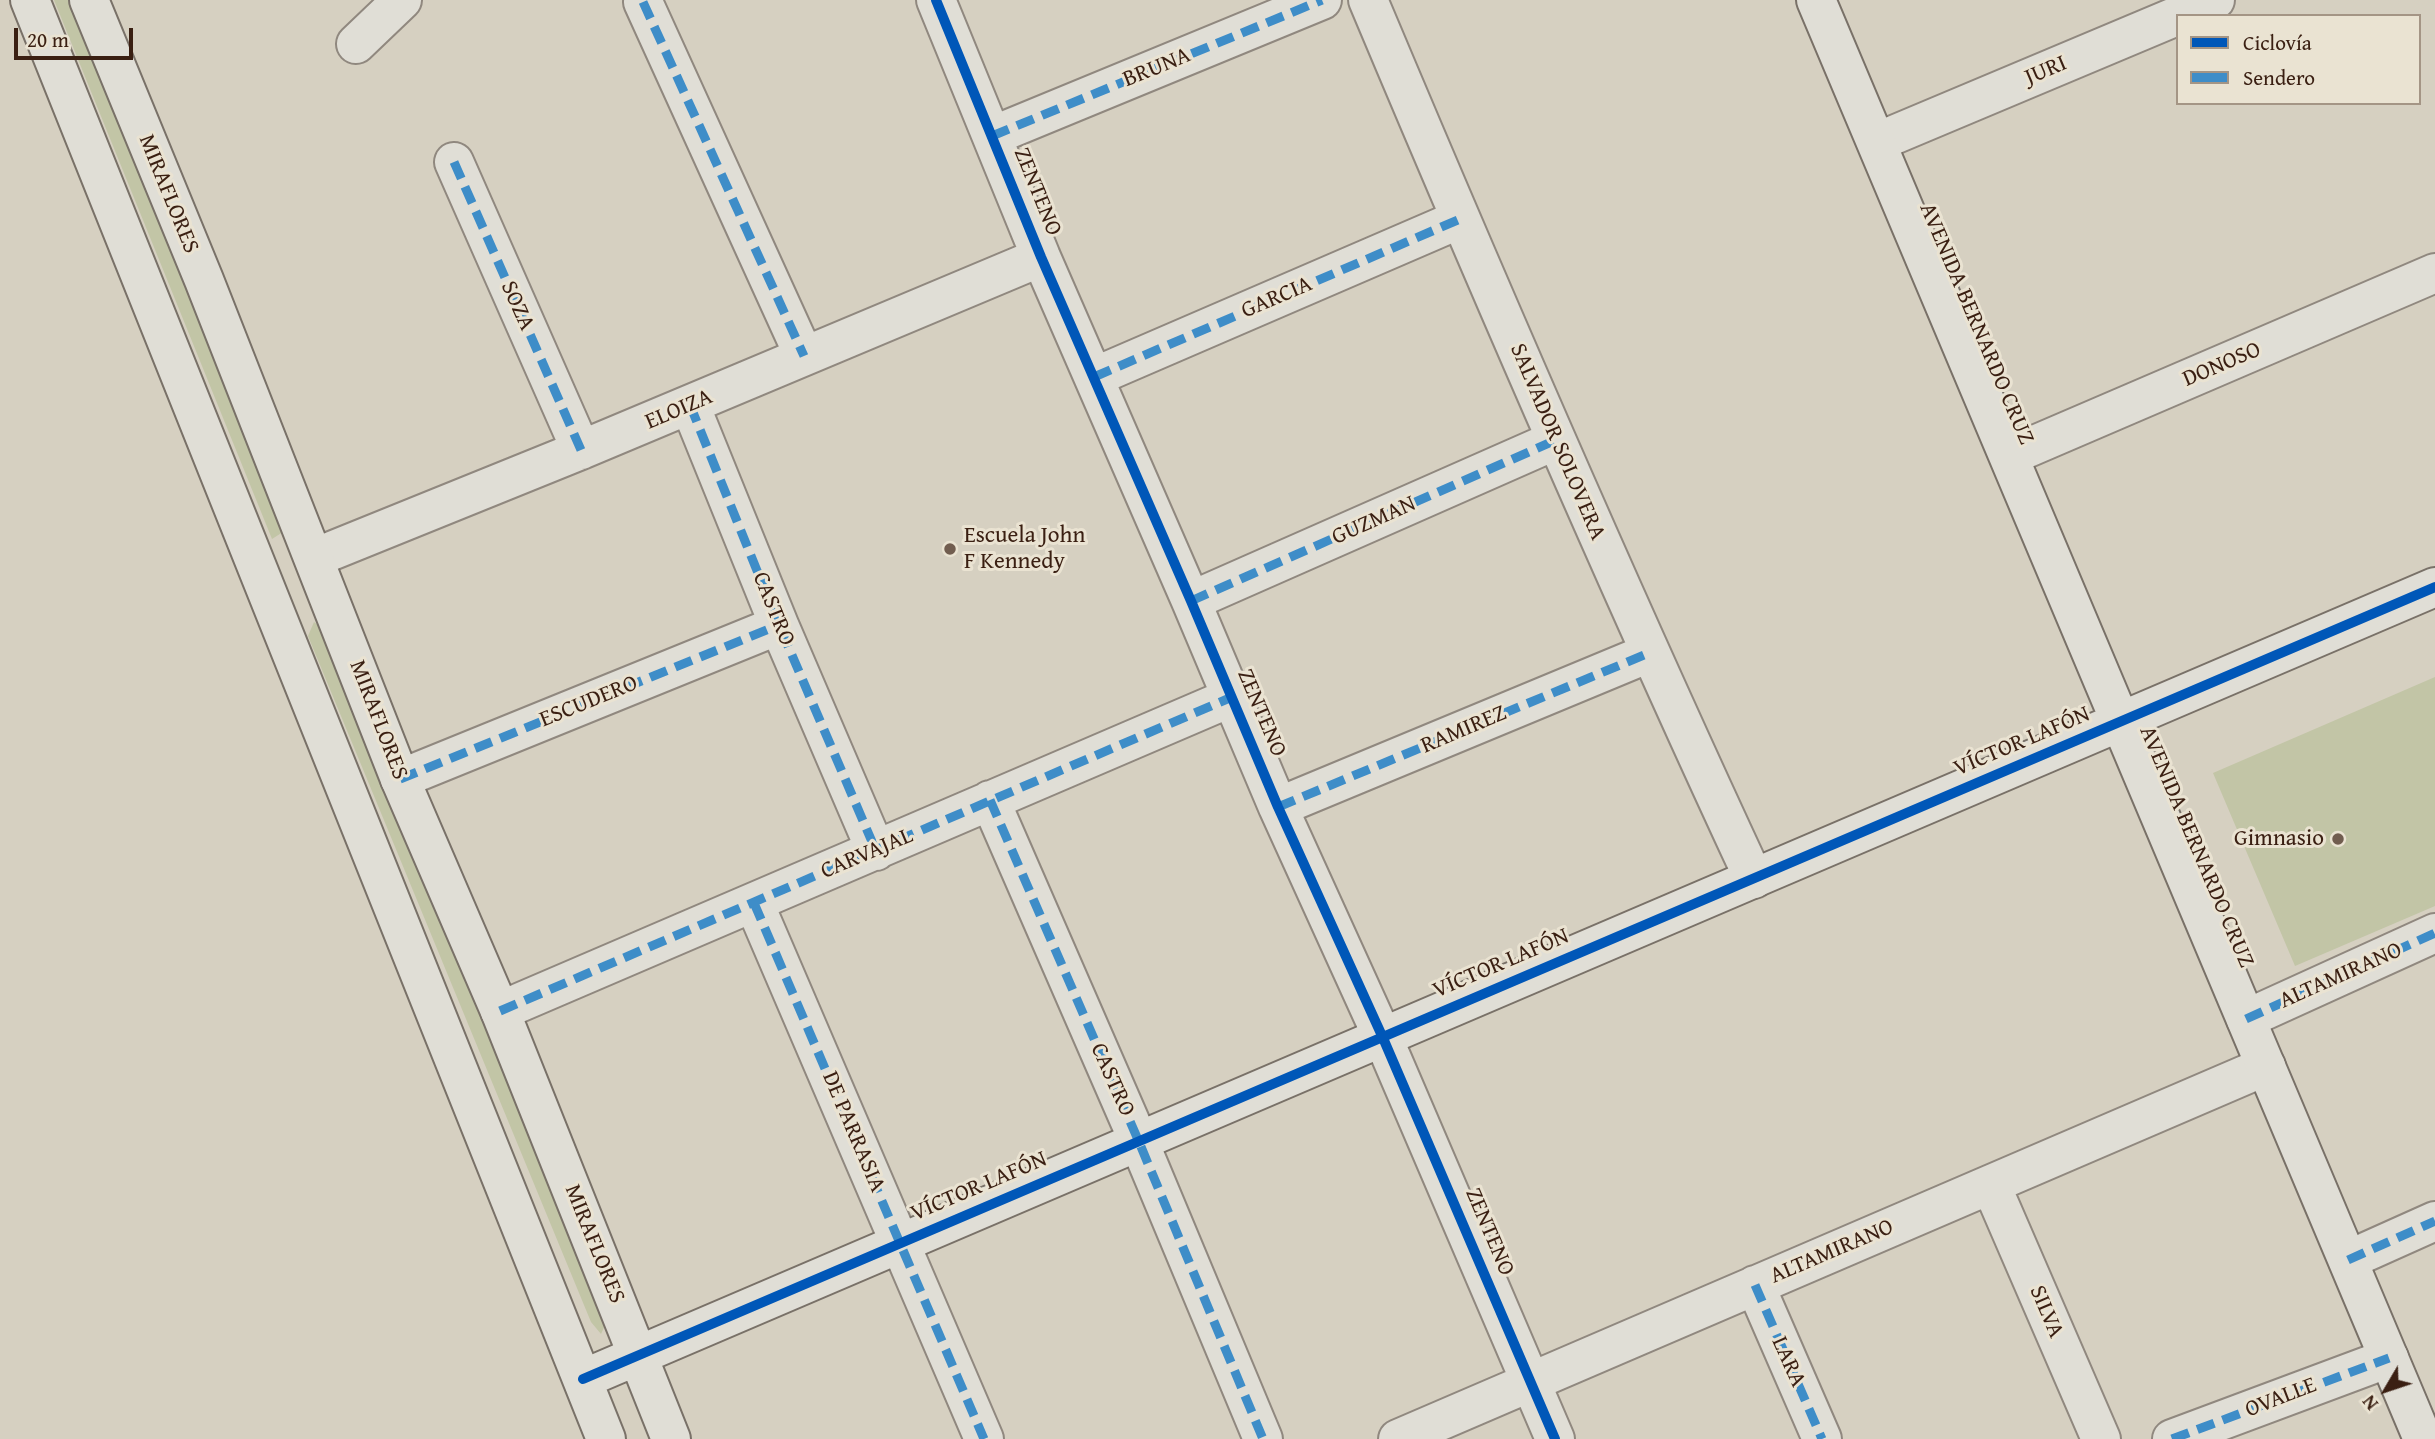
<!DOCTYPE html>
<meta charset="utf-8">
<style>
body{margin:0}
#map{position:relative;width:2435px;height:1439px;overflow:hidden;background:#d6d0c1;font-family:"Gentium Book Plus",serif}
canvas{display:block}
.legend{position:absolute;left:2176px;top:14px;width:245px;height:91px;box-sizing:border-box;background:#eae3d2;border:2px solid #a49585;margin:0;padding:9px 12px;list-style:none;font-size:21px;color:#3a1f12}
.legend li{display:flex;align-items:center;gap:14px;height:35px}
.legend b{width:35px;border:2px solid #a49585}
.north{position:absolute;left:2351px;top:1355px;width:70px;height:70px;-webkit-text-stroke:5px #eae3d2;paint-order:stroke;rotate:231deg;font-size:19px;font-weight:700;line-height:28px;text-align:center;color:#3a1f12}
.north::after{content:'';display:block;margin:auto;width:24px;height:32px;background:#3a1f12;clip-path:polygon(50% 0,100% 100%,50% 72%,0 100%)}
.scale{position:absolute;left:14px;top:28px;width:119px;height:32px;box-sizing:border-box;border:4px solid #3a1f12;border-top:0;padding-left:9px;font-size:21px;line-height:24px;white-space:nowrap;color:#3a1f12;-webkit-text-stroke:5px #eae3d2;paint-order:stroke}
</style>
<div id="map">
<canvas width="2435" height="1439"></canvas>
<ul class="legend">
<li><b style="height:9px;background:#0057b8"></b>Ciclovía</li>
<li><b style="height:9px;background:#3e8dc8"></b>Sendero</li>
</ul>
<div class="north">N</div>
<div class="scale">20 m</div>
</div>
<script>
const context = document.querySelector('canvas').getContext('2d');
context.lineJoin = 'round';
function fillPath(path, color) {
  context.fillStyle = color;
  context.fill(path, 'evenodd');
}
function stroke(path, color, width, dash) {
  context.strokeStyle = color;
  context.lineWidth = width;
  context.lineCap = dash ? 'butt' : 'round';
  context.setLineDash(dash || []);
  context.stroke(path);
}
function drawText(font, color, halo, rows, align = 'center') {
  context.font = font + ' "Gentium Book Plus",serif';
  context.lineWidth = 6;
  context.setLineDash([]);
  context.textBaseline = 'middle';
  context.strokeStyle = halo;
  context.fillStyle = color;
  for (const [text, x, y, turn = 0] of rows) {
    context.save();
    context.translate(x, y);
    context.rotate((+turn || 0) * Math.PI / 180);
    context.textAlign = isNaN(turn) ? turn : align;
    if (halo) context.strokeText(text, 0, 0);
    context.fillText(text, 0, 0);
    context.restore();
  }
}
const green = new Path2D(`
 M 54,0 L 71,0 L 116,108 L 283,532 L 272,539 Z
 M 314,622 L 324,630 L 607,1321 L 601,1334 L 591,1322 L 308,636 Z
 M 2435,677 L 2435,906 L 2295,966 L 2213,773 Z`);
const street = new Path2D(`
 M 936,0 L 1041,257 L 1191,601 L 1278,807 L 1383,1038 L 1555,1439
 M 1368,0 C 1492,295 1619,589 1754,879
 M 643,2 L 804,356
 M 356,44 L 402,0
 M 992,136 L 1322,0
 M 1877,142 L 2215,0
 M 454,162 L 581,450
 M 1094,377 L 1460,219
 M 690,405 L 779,625 L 876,851
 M 2009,456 L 2435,273
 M 314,558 L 581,450 L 1041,257
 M 1191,601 L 1556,440
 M 400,779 L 779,625
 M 990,800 L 1139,1142 L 1263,1439
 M 1278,807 L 1649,653
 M 754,903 L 984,1439
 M 500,1011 L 1232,697
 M 2246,1019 L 2435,933
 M 1991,1185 L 2101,1439
 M 2348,1260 L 2435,1221
 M 1755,1285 L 1822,1439
 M 1398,1439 L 2266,1066
 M 2172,1439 L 2389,1358`);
const secondary = new Path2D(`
 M 30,0 L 606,1439
 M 89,0 L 204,280 L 400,779 L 500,1011 L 671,1439
 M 1816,0 L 2423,1439
 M 583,1379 L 2435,587`);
const quiet = new Path2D(`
 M 643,2 L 804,356
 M 992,136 L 1322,0
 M 454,162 L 581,450
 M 1094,377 L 1460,219
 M 690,405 L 779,625 L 876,851
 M 1191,601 L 1556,440
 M 400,779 L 779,625
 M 990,800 L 1139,1142 L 1263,1439
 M 1278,807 L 1649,653
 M 754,903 L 984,1439
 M 500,1011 L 1232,697
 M 2246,1019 L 2435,933
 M 2348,1260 L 2435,1221
 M 1755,1285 L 1822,1439
 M 2172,1439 L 2389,1358`);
const cycleway = new Path2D(`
 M 936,0 L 1041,257 L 1191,601 L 1278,807 L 1383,1038 L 1555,1439
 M 583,1379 L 2435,587`);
const markers = [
 [950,549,7,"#715d4f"],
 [2338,839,7,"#715d4f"]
];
const streetNames = [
 ["BRUNA",1157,68,-22],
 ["JURI",2046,71,-23],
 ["ZENTENO",1037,192,68],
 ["MIRAFLORES",168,194,68],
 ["GARCIA",1277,298,-23],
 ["SOZA",517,306,66],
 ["AVENIDA BERNARDO CRUZ",1976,324,67],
 ["DONOSO",2222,365,-23],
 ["ELOIZA",679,410,-23],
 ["SALVADOR SOLOVERA",1557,442,67],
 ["GUZMAN",1374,521,-24],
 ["CASTRO",773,609,68],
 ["ESCUDERO",589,702,-22],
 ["ZENTENO",1261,713,67],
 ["MIRAFLORES",378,720,69],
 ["RAMIREZ",1464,730,-23],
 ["VÍCTOR LAFÓN",2022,742,-23],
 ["AVENIDA BERNARDO CRUZ",2196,847,67],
 ["CARVAJAL",867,854,-23],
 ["VÍCTOR LAFÓN",1501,964,-23],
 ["ALTAMIRANO",2341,976,-24],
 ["CASTRO",1112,1080,66],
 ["DE PARRASIA",853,1132,67],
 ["VÍCTOR LAFÓN",979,1187,-23],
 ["ZENTENO",1489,1232,67],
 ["MIRAFLORES",594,1244,68],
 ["ALTAMIRANO",1832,1252,-23],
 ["SILVA",2046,1312,67],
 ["LARA",1788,1362,66],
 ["OVALLE",2281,1398,-21]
];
const poiNames = [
 ["Escuela John",964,536],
 ["F Kennedy",964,562],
 ["Gimnasio",2324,839,"right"]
];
fillPath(green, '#c2c5a6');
stroke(street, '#90887f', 42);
stroke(secondary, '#797168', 42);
stroke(street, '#e0ded6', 38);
stroke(secondary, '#e0ded6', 38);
stroke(quiet, '#3e8dc8', 9, [18, 9]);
stroke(cycleway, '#0057b8', 10);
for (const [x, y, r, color] of markers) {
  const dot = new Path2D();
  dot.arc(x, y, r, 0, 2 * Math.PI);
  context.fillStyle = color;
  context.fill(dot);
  stroke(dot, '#eae3d2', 2.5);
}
drawText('23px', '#3a1f12', '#eae3d2', streetNames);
drawText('23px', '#3a1f12', '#eae3d2', poiNames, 'left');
</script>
